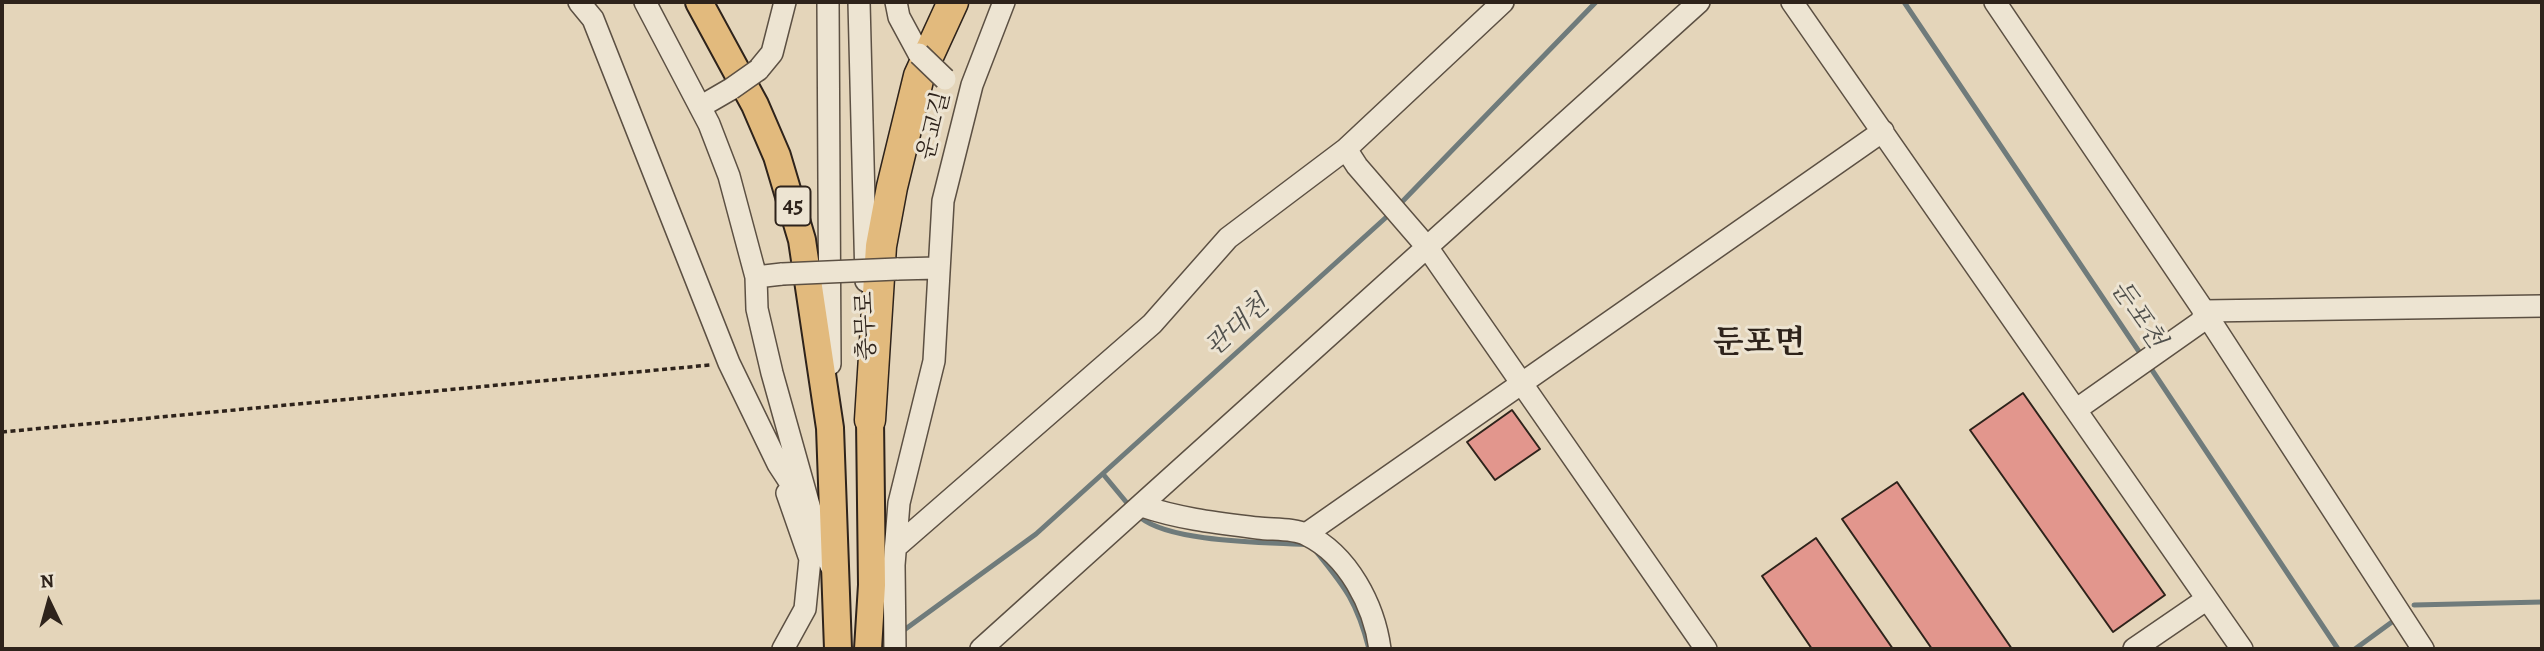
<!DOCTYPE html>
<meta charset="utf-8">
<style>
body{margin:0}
#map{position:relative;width:2544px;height:651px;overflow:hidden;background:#e4d5ba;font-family:Alegreya,serif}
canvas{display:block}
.frame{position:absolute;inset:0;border:4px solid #2e231b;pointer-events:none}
.north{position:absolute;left:14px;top:567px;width:70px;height:70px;-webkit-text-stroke:5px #ede4d2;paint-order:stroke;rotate:355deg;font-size:19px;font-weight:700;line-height:28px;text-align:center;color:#2e231b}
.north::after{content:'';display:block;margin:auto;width:24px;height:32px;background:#2e231b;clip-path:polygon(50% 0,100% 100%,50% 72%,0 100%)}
</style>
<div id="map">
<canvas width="2544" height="651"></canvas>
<div class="frame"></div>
<div class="north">N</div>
</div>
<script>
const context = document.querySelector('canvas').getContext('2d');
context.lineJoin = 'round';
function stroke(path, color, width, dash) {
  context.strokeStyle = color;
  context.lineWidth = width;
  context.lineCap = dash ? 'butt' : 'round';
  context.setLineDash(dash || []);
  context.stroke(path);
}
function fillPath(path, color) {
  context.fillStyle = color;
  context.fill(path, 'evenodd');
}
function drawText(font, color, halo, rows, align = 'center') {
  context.font = font + ' Alegreya,"Noto Serif KR",serif';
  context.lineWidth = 6;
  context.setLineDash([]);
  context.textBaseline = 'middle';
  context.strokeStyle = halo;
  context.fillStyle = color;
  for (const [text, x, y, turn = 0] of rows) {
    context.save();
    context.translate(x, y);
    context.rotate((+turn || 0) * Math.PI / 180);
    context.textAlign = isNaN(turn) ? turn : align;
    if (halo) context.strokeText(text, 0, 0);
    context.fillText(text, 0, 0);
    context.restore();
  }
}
const stream = new Path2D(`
 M 1904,2 L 2142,356
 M 1399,205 L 1596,2
 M 2148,364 L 2338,649
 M 1103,474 L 1127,503
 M 1141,518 C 1173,543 1268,542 1311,545 C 1343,585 1356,598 1369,649
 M 2414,605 L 2542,602
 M 900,633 L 1036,534 L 1392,212
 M 2355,649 L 2396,619`);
const building = new Path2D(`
 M 2023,393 L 2165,595 L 2113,632 L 1970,430 Z
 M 1512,410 L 1540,449 L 1495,480 L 1467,442 Z
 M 1897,482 L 2012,649 L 1932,649 L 1842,519 Z
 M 1816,538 L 1893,649 L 1812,649 L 1762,576 Z`);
const path = new Path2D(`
 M 2,432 L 710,365`);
const minor = new Path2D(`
 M 579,2 L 593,19 L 729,363 L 778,464 L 812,516
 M 645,2 L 709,124 L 729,176 L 756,277 L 782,274
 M 828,2 L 830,364
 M 859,2 L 866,281
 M 896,2 L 899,17 L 919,54
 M 1792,2 L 2242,649
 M 1995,2 L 2204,311 L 2423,649
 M 758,70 L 772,53 L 785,2
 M 700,107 L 731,89
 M 1346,149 L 1357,166 L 1427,247 L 1706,649
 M 897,269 L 937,268
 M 756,277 L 757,309 L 772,373 L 812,516 L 831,566
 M 2077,409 L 2202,321 L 2204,311 L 2542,306
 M 1142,506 C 1180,519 1218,523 1258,528 C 1272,530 1294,528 1307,535 C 1348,555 1374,605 1380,649
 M 1306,534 L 1883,131
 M 897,546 L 1152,324 L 1228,238 L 1346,149 L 1503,2
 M 783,649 L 805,609 L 810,559 L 787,493
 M 895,649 L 894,565 L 899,503 L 934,361 L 943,201 L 972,85 L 1004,2
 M 981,649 L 1699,2
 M 2134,649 L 2207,599`);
const major = new Path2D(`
 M 699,2 L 755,105 L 777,156 L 802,240 L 830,428 L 838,649
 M 868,649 L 872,585 L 870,420`);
const highway = new Path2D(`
 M 870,420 L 881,246 L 892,187 L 919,76 L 953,2`);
const minorBridge = new Path2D(`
 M 919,54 L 945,79
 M 731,89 L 758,70
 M 782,274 L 897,269`);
const shields = [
 [793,206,35]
];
const shieldNames = [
 ["45",793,206]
];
const streetNames = [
 ["운교길",935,126,-76],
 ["충무로",867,326,-92]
];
const waterNames = [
 ["둔포천",2137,315,56],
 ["관대천",1238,327,-42]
];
const districtNames = [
 ["둔포면",1759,344]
];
stroke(stream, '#6f7b7b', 5);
fillPath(building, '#e2968d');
stroke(building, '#2e231b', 2);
stroke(minor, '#5c5043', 24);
stroke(major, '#2e231b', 30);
stroke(highway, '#2e231b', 33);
stroke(path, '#2e231b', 3.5, [5, 3.5]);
stroke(minor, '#ede4d2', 21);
stroke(major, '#e2ba7d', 26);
stroke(highway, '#e2ba7d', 30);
stroke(minorBridge, '#5c5043', 24, []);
stroke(minorBridge, '#ede4d2', 21);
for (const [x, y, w] of shields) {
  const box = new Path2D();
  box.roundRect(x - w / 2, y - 19.5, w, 39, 5);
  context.fillStyle = '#ede4d2';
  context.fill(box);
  stroke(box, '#2e231b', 2);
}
drawText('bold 23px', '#2e231b', null, shieldNames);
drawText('24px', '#2e231b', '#ede4d2', streetNames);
drawText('italic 26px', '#4f4f4b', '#ede4d2', waterNames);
drawText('bold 32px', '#2e231b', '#ede4d2', districtNames);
</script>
